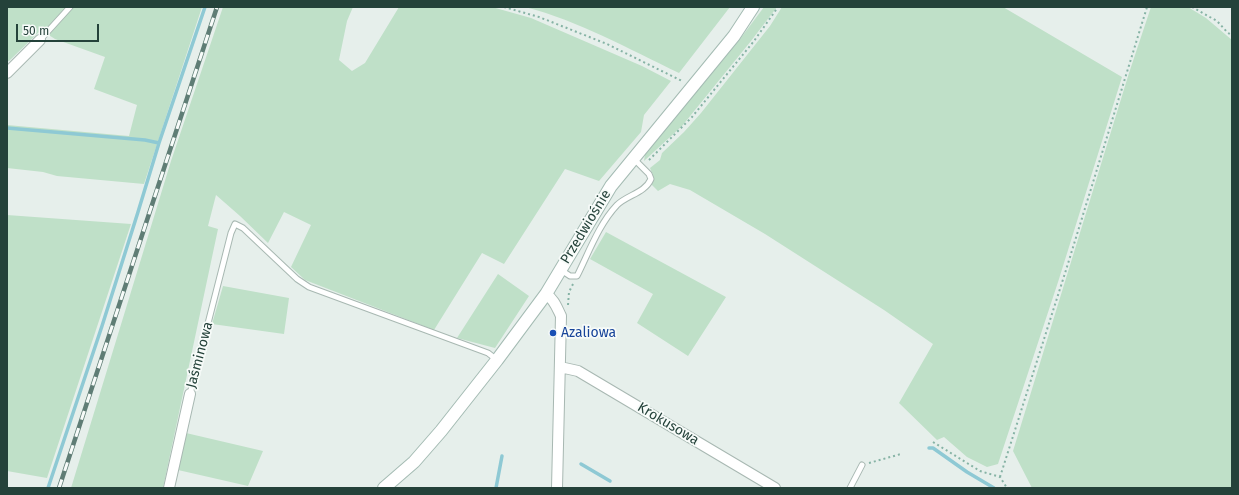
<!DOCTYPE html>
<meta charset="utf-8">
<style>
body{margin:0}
#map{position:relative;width:1239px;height:495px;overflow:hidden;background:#e6efeb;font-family:"Fira Sans",sans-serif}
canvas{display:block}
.frame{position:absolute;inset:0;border:8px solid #24423a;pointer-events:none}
.scale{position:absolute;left:16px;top:24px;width:83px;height:18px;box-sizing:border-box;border:2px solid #24423a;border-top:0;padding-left:5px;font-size:12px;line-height:14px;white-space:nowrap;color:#24423a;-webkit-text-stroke:3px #f7fbf9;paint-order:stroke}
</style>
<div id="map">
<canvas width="1239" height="495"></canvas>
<div class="frame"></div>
<div class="scale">50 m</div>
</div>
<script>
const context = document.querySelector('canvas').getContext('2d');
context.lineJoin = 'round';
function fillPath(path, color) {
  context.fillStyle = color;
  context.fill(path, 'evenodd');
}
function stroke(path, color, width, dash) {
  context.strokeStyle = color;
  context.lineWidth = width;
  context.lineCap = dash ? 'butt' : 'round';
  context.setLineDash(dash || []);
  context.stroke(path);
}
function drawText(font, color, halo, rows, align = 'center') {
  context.font = font + ' "Fira Sans",sans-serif';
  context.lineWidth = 3.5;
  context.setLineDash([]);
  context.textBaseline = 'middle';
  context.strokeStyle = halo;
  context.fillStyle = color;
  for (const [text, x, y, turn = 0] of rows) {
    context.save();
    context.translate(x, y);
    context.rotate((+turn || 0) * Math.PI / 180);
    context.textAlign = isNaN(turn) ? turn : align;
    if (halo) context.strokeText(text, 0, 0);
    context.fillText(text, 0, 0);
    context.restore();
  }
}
const green = new Path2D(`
 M 7,7 L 202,7 L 144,184 L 57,176 L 43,172 L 7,168 L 7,125 L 129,136 L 137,105 L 94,89 L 105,57 L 55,39 L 41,30 L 9,61 L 7,61 Z
 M 223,7 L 353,7 L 347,21 L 339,60 L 352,71 L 365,63 L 399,7 L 492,7 L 531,18 L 642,66 L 671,81 L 644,115 L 641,132 L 599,181 L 565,169 L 504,264 L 482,253 L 434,330 L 305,280 L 291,267 L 311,225 L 284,212 L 268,243 L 240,216 L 216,195 L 208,226 L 218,229 L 163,488 L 71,488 L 171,161 Z
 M 525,7 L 730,7 L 679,73 C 629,49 579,21 525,7 Z
 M 764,7 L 777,7 L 751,41 L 682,126 L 644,161 L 645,154 L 648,149 L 737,43 Z
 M 782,7 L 1003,7 L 1122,77 L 1059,279 L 998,464 L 987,467 L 967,457 L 944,437 L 937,440 L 899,403 L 933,344 L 884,310 L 765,234 L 690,190 L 670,184 L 658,191 L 651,184 L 653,175 L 650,168 L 660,160 L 662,153 L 684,132 L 701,113 L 770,26 Z
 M 1151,7 L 1188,7 L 1206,18 L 1232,40 L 1232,488 L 1032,488 L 1013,451 L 1129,73 Z
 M 7,215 L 131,224 L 47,478 L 7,471 Z
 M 606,232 L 726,297 L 688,356 L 637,323 L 653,294 L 590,259 Z
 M 498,274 L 529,296 L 495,348 L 457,338 Z
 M 223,286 L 289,298 L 284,334 L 212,324 Z
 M 186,433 L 263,451 L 248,486 L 178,470 Z`);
const stream = new Path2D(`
 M 7,128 L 145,140 L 159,143
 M 929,448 L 933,448 L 967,472 L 994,488
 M 581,464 L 610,481
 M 48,488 L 102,326 L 138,212 L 159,143 L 205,7
 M 496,488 L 502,456`);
const path = new Path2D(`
 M 504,7 L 539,17 L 607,44 L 682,81
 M 1192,7 L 1217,21 L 1228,33 L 1232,35
 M 649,160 L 692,117 L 754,41 L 778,7
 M 568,305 L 569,292 L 573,284
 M 933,442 L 980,471 L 1000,477 L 1007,488
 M 869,463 L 901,454
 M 1000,477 L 1066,270 L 1147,7`);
const lane = new Path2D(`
 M 40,40 L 70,7
 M 561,270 L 570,276 L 577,276 C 589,252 599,224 617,205 C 627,195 645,193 651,179 L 649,174 L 633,158
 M 190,394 L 231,233 L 235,224 L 243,228 L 297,279 L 309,287 L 488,353 L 497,360
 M 850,488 L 862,465`);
const street = new Path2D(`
 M 7,73 L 40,40
 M 546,294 C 554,299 557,308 561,316 L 557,488
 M 560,367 L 578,371 L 775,488
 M 169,488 L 190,394`);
const secondary = new Path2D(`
 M 384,488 L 414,462 L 441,431 L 497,360 L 546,294 L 611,186 L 734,36 L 753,7`);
const rail = new Path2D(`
 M 59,488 L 217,7`);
const markers = [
 [553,333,4,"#1a4fb4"]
];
const streetNames = [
 ["Przedwiośnie",586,227,-59],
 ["Jaśminowa",200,355,-75],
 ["Krokusowa",668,424,31]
];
const transitNames = [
 ["Azaliowa",561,333]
];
fillPath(green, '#bfe0c8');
stroke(stream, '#8ec9d4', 3.5);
stroke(lane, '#a8b8b2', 7);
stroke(street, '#a8b8b2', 12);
stroke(secondary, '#a4bbb3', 14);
stroke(path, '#86b3a5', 2, [2, 3]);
stroke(lane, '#fff', 5);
stroke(street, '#fff', 10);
stroke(secondary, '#fff', 12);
stroke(rail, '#5f7d75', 4.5);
stroke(rail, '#f7fbf9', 3, [9]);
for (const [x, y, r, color] of markers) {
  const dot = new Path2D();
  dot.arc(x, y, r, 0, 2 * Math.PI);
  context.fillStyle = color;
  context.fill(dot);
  stroke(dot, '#f7fbf9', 1.5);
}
drawText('14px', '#24423a', '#f7fbf9', streetNames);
drawText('14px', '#164399', '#f7fbf9', transitNames, 'left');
</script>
